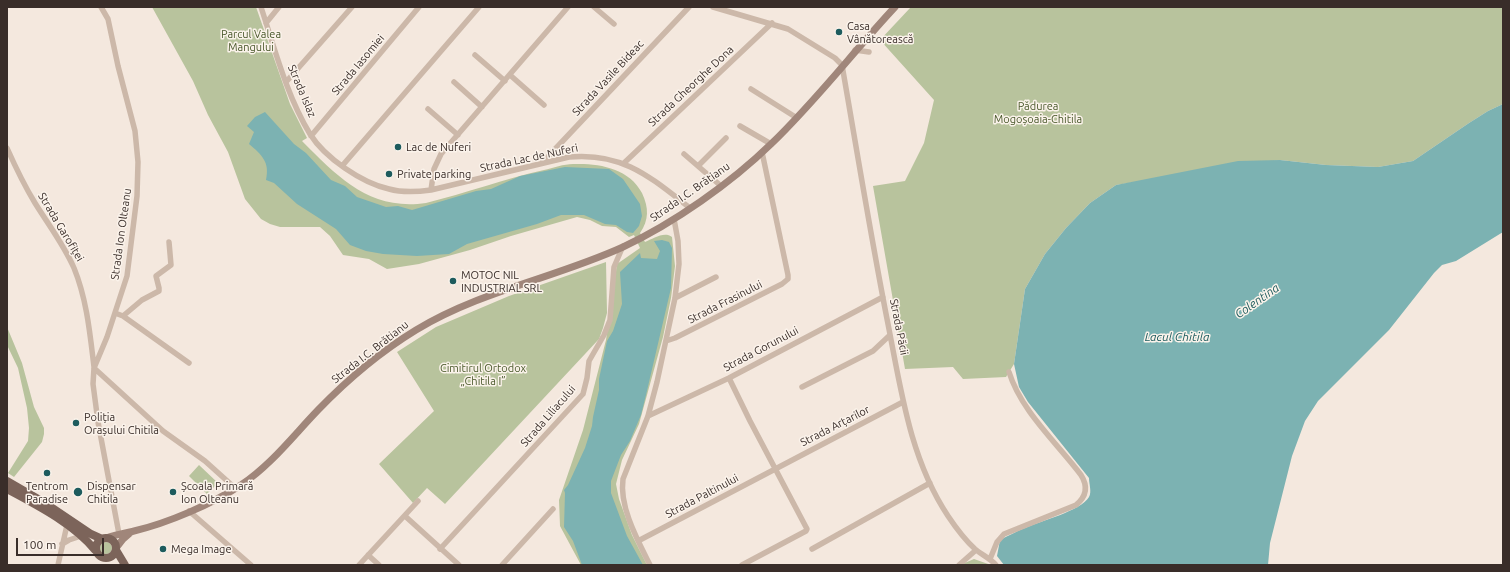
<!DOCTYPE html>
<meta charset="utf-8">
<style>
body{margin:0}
#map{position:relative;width:1510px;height:572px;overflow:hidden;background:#f4e8de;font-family:Ubuntu,sans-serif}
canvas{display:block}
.frame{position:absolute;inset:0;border:8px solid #392d29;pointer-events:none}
.scale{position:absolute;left:16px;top:538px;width:88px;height:18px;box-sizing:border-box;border:2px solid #392d29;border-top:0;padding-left:5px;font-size:12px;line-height:14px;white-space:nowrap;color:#392d29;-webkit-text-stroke:3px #fbf3eb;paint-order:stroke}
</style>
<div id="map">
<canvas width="1510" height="572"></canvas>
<div class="frame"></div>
<div class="scale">100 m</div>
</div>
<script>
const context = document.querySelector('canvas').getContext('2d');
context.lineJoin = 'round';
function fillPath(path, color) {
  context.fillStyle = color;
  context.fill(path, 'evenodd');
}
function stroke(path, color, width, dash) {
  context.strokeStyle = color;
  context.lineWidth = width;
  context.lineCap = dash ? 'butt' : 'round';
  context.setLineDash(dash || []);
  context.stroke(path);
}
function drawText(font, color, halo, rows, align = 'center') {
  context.font = font + ' Ubuntu,sans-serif';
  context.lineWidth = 3;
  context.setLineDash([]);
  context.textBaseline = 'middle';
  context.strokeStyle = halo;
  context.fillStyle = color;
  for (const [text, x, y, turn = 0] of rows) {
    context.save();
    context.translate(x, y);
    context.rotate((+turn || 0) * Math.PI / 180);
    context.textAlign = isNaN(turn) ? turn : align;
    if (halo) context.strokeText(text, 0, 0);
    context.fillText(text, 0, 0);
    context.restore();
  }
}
const green = new Path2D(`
 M 152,7 L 256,7 L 290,104 L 307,138 L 302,141 C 339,178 370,211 426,203 C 466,193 504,179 544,170 C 553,168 564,164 573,164 C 599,163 629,168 642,193 C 649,208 649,220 640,233 L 645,242 C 653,239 664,231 672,237 L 675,266 L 671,298 L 663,337 L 639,424 L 622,460 L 616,484 L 619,499 L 632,535 L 647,565 L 581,565 L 560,526 L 559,500 L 583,430 L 606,340 L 617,264 L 640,248 L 634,235 L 629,237 L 616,227 L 602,226 L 590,220 L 577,217 L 511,236 L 470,250 L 419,264 L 387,269 L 369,259 L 343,255 L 330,236 L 320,227 L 280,227 L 270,224 L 261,219 L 245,199 L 228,152 L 208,115 L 193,81 Z
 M 911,7 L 1503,7 L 1503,104 L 1488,111 L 1469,123 L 1413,161 L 1378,167 L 1326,165 L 1280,160 L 1116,185 L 1090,203 L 1066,228 L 1045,254 L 1025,289 L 1014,364 L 1006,377 L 963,379 L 953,367 L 905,369 L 873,186 L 905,181 L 924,143 L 934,100 L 880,40 Z
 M 606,262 L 607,313 L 603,328 L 599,339 L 445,504 L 427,488 L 413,503 L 379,464 L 434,411 L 397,352 L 436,327 L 509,296 Z
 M 7,327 L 22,363 L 34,407 L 44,428 L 44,434 L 42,442 L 14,477 L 8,473 L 28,441 L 29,428 L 27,408 L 18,368 L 7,345 Z
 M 199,465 L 218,483 L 207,494 L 189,476 Z
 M100 548a6 6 0 1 1 12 0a6 6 0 1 1-12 0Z
 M 974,559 L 991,565 L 960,565 Z`);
const water = new Path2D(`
 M 1503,104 L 1503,232 L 1456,261 L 1442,265 L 1434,273 L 1389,330 L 1318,401 L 1305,421 L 1292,456 L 1270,543 L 1268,565 L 1004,565 L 997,556 L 1000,540 C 1008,536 1017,531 1025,528 C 1040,521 1081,511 1089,497 C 1092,492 1089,484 1089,478 L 1028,402 L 1019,387 L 1014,364 L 1025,289 L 1045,254 L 1066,228 L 1090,203 L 1116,185 L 1238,161 L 1280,160 L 1326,165 L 1378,167 L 1413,161 L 1469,123 L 1488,111 Z
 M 265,112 L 294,144 L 306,153 L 331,180 L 345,186 L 357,197 L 386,207 L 398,206 L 412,210 L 476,191 L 491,189 L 520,176 L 565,167 L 609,169 L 623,179 L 640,204 L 642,216 L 639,226 L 633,233 L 627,232 L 616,225 L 605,224 L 584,215 L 561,215 L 537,224 L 467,244 L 449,254 L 417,256 L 383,254 L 366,251 L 350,245 L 336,229 L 297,204 L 274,183 L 266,180 C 270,162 262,155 249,144 L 254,132 L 247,126 L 255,117 Z
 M 662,240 L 669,242 L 672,248 L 671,288 L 646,395 L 641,415 L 630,441 L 621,455 L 611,481 L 611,493 L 627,536 L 643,565 L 582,565 L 573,541 L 564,527 L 565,493 L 564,490 L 568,485 L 585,448 L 592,426 L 593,417 L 599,390 L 599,379 L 607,341 L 613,331 L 622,304 L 620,272 L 640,253 L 641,258 L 657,259 L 660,251 L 654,241 Z`);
const street = new Path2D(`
 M 101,7 L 108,19 L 118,66 L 135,131 L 138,162 L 137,196 L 127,276 L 107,337 L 94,368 L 93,384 L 98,422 L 119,534
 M 261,7 C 275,50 287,96 310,134 C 325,158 362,183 389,189 C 403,193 417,192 431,190 L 569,157 C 623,152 650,177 690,208
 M 594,7 L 614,24
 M 713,7 L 788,29 L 835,58 L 842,65 C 857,151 871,238 888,324 C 901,390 910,459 948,516 C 956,528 964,539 975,549 C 982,555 990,558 996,565
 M 266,23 L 279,7
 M 855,50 L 869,52
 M 475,55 L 505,81
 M 510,75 L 544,105
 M 286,82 L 352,7
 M 454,82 L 482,107
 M 751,89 L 797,118
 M 428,109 L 458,135
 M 740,126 L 771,144
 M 311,136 L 419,7
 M 7,148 C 15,166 24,185 35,203 C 48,224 64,245 74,268 C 87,300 90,334 94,367
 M 684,154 L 721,186
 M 542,163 L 689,7
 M 624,163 L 772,23
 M 342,166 L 479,7
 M 698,166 L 726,138
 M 431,190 L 434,169 L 441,154 L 568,7
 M 675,298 L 716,277
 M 115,313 L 123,316 L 142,300 L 159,291 L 159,288 L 156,276 L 171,265 L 169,242
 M 123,316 L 189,363
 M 666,341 L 675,338 L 782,284 L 788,279 L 788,275 L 762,152
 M 94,368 L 163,431 L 205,461 L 235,488
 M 729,378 L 750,421 L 807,529 L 806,531 L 742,565
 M 802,387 L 873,351 L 890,335
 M 648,416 L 729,378 L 883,297
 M 189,511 L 251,565
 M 405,516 L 459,565
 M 638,541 L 903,402
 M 62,544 L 69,540 L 81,536
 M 440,549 L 583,394 L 587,378 L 589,361 L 604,335 L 610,320 L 614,267 L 623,246
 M 812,549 L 930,483
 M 368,555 L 379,565
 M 990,559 L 997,542 L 1004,534 L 1076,505 C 1087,496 1088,486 1081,475 C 1057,443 1021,411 1009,372
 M 58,565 L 67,525
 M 359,565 L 418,501
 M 502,565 L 553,509
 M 650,565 C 638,541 619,507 623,479 L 648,416 L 657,382 L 675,298 L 679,264 L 678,241 L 674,219
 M 959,565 L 976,550`);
const secondary = new Path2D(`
 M 106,538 C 115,535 125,533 134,531 C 168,523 212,504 241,485 C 271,465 293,436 318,410 C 347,380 380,352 416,330 C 480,291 555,278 623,247 C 674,223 731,183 771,144 C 815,102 853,52 895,7
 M 116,548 L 123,539 L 131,532`);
const primary = new Path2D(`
 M 7,481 L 45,503 L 91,534 L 102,539
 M 7,489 C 37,505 74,524 95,550
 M96 548a10 10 0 1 1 20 0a10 10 0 1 1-20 0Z
 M 116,550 L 125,565`);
const markers = [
 [839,32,4,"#1d5b5d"],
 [398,147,4,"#1d5b5d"],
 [389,174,4,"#1d5b5d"],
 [453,281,4,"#1d5b5d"],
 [76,423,4,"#1d5b5d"],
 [47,473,4,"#1d5b5d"],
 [78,492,5,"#1d5b5d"],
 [173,492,4,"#1d5b5d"],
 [163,549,4,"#1d5b5d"]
];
const poiNames = [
 ["Casa",847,26],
 ["Vânătorească",847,39],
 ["Lac de Nuferi",406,147],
 ["Private parking",397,174],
 ["MOTOC NIL",461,275],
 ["INDUSTRIAL SRL",461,288],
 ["Poliția",84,417],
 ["Orașului Chitila",84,430],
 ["Tentrom",47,486,"center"],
 ["Paradise",47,499,"center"],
 ["Dispensar",87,486],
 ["Chitila",87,499],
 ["Școala Primară",181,486],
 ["Ion Olteanu",181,499],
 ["Mega Image",171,549]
];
const parkNames = [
 ["Parcul Valea",251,34],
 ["Mangului",251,47],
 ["Pădurea",1038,106],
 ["Mogoșoaia-Chitila",1038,119],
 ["Cimitirul Ortodox",483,368],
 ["„Chitila I”",483,381]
];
const streetNames = [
 ["Strada Iasomiei",358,65,-50],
 ["Strada Vasile Bideac",608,78,-47],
 ["Strada Gheorghe Dona",691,86,-43],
 ["Strada Islaz",302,91,67],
 ["Strada Lac de Nuferi",529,158,-12],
 ["Strada I.C. Brătianu",690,192,-35],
 ["Strada Garofiței",61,227,59],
 ["Strada Ion Olteanu",121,234,-82],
 ["Strada Frasinului",725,302,-27],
 ["Strada Păcii",899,327,79],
 ["Strada Gorunului",761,349,-28],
 ["Strada I.C. Brătianu",370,352,-38],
 ["Strada Liliacului",548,416,-49],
 ["Strada Arțarilor",835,426,-27],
 ["Strada Paltinului",702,496,-28]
];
const waterNames = [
 ["Colentina",1257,301,-35],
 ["Lacul Chitila",1177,337]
];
fillPath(green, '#b8c39d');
fillPath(water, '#7cb2b2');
stroke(street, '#ccb8a9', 5.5);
stroke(secondary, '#a0867a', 7);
stroke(primary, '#7c645a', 8);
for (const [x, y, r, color] of markers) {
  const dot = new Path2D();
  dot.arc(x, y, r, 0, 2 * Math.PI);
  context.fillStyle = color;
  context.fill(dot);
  stroke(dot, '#fbf3eb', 1.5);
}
drawText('11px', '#392d29', '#fbf3eb', poiNames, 'left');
drawText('11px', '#4a592c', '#fbf3eb', parkNames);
drawText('11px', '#392d29', '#fbf3eb', streetNames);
drawText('italic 12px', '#1d5b5d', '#fbf3eb', waterNames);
</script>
